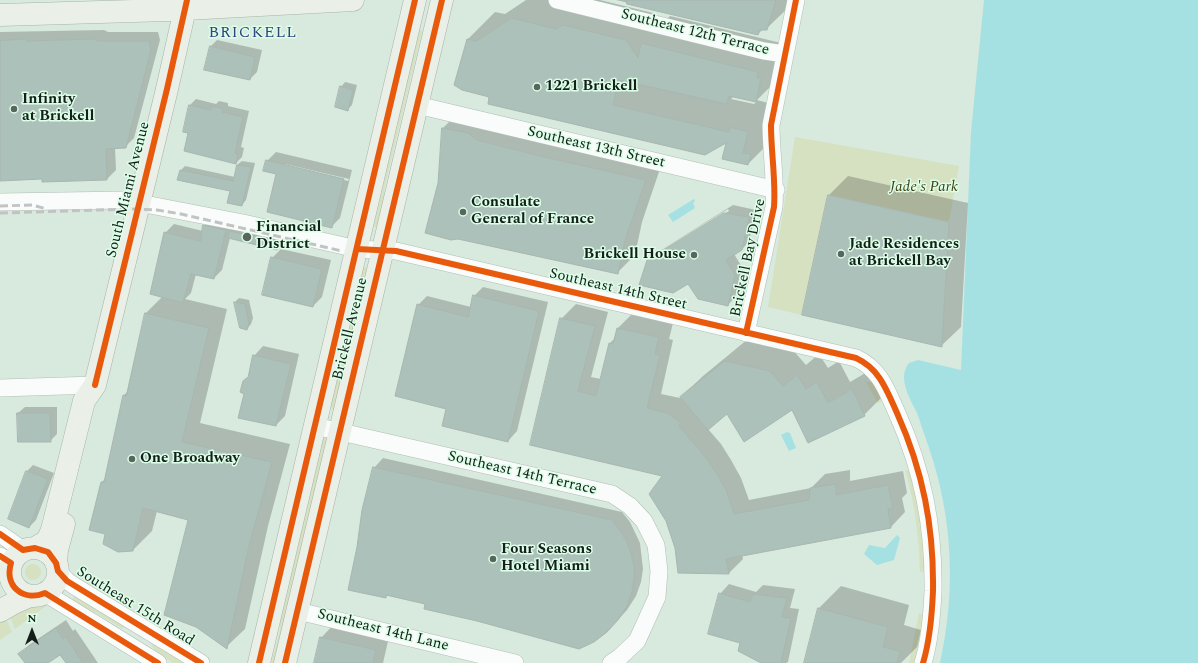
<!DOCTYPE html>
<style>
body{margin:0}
#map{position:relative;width:1198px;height:663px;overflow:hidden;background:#d8e9de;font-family:Spectral,serif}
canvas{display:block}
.north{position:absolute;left:12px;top:611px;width:40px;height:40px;-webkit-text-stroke:3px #ddfee8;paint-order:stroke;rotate:0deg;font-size:11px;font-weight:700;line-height:16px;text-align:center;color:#131f18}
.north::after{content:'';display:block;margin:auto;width:14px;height:18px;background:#131f18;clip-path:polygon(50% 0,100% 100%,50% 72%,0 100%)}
</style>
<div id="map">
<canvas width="1198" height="663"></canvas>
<div class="north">N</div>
</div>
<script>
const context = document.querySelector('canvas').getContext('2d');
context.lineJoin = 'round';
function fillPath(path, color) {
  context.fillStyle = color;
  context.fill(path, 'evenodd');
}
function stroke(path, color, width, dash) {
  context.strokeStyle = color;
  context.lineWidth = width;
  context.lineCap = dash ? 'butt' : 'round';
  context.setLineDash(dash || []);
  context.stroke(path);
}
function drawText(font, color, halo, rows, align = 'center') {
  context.font = font + ' Spectral,serif';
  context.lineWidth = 3;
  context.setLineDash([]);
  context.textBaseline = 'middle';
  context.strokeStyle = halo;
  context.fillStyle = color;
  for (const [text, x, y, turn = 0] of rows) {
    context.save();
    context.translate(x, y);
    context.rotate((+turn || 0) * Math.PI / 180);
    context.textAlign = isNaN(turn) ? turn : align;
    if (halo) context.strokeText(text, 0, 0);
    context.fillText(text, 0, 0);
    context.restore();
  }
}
const green = new Path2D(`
 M 418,29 L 421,30 L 422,32 L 384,190 L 384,216 L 380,228 L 375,227 L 374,225 L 398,123 L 397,98 Z
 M 795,137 L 959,166 L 949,222 L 828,195 L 802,315 L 768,307 Z
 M 360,267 L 365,267 L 369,269 L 334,410 L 332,409 L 330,405 Z
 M 866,382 L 873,382 L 883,399 L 878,404 Z
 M 326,438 L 330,441 L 277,663 L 271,663 L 280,631 L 280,596 L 320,440 Z
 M 905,470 L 912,471 L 917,493 L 926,571 L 920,572 C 919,538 915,503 905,470 Z
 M25 572a8 8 0 1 1 16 0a8 8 0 1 1-16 0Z
 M 76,594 L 125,626 L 124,628 L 121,628 L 98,614 L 70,603 Z
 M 39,601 L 50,603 L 15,629 L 8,611 Z
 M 919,613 L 924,616 L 915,663 L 909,663 Z
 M 4,614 L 12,632 L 0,640 L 0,617 Z
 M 150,641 L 190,663 L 173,663 L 154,650 Z`);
const water = new Path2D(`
 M 984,0 L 1198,0 L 1198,663 L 940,663 C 956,591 953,518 929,448 C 925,436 921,425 917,413 C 912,403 905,391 904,379 C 904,373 905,368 909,363 L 918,360 L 961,370 L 971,132 Z
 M 694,199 L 695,201 L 693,203 L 695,208 L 673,222 L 668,215 Z
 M 787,432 L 790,433 L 796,448 L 789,451 L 781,435 Z
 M 897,535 L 900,538 L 894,560 L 877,565 L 864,554 L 869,545 L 885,548 Z`);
const shadow = new Path2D(`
 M 526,0 L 600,0 L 653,13 L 661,25 L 670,16 L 785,44 L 783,74 L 757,100 L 775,105 L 775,137 L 748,164 L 728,140 L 491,96 L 468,39 L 495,12 L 505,14 ZM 734,96 L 757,101 L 754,104 L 731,99 Z
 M 616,0 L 792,0 L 790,6 L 766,29 L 763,29 L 758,34 Z
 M 104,30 L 108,32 L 158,32 L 160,40 L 134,138 L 125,147 L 115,148 L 116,170 L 107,179 L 43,178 L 0,180 L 0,32 Z
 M 217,40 L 262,50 L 257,72 L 250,79 L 210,47 Z
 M 345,82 L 357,85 L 352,105 L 348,109 L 341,87 Z
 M 196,99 L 216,104 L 219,101 L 228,103 L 228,106 L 249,111 L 241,147 L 244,148 L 242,157 L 236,163 L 189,132 L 190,105 Z
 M 460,111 L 662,163 L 642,222 L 635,255 L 618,272 L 439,183 L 443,128 Z
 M 276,152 L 352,170 L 340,218 L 331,227 L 267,161 ZM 285,164 L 349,179 L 348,181 L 285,166 Z
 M 242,161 L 255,163 L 246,200 L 242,205 L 231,190 L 180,171 L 185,166 L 235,177 L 237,165 Z
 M 848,176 L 968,203 L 961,327 L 941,346 L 829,195 Z
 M 733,205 L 756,210 L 749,242 L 741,250 L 734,254 L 742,267 L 735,297 L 728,305 L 648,260 L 653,255 L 653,257 L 729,211 L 728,209 L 653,255 Z
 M 213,217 L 234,221 L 232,230 L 238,224 L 285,235 L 284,242 L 277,248 L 230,238 L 222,270 L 214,278 L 196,274 L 191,293 L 185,299 L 227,309 L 200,423 L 290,444 L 268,526 L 245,629 L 226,647 L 189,519 L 157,511 L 152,531 L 133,550 L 106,534 L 102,482 L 106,478 L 124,395 L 128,391 L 146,313 L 163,296 L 165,233 L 174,224 L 203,231 L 204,226 Z
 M 281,249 L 331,260 L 322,297 L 313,306 L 272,258 Z
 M 483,287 L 548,302 L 517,431 L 508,441 L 418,305 L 427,296 L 471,307 L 474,296 Z
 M 239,298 L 249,300 L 253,318 L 251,324 L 247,329 L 235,302 Z
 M 576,304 L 608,312 L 591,377 L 601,379 L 610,343 L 616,337 L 618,328 L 632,314 L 673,323 L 669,339 L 673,340 L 661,394 L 680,398 L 703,376 L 748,339 L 792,349 L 806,365 L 819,354 L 828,368 L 839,361 L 850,382 L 874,368 L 886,393 L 864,415 L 793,408 L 727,413 L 708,429 L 721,444 L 731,460 L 741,478 L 749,500 L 811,488 L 825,474 L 850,470 L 850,481 L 903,471 L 907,493 L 902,498 L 905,512 L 891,527 L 742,555 L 743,559 L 729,573 L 676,547 L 663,475 L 531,445 L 561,319 Z
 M 263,346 L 299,354 L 285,416 L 276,425 L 245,394 L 244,381 L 249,376 L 254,356 Z
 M 25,407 L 57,407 L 57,434 L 50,441 L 18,413 Z
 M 383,458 L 622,512 L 630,522 L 640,543 L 643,569 L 641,582 L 636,596 L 627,610 L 616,622 L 426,604 L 388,595 L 386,597 L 374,468 Z
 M 33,465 L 54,473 L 36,520 L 29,527 L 27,471 Z
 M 729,584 L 756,592 L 763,585 L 795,589 L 790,608 L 799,609 L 788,662 L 786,663 L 763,663 L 742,643 L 720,594 Z
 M 841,586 L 909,605 L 904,625 L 921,630 L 917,647 L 901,663 L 805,663 L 819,608 Z
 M 66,620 L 73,631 L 75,629 L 98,663 L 67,663 L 60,653 L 46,663 L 26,663 L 20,654 L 29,645 Z
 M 334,624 L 389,637 L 383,663 L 315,663 L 321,638 Z`);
const building = new Path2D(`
 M 627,0 L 776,0 L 767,30 L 760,30 L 758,35 L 627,4 Z
 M 512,18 L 556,29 L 563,25 L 626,40 L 638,58 L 641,43 L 758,72 L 757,78 L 761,78 L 756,102 L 729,96 L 727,104 L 619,80 L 613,105 L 729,132 L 730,127 L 748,132 L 743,153 L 751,154 L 748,165 L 722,159 L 726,143 L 705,155 L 488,104 L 489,97 L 462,90 L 454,85 L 467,39 L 476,41 Z
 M 27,39 L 27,41 L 95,39 L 98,41 L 149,41 L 151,50 L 126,148 L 106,149 L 107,180 L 42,182 L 42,179 L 0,181 L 0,41 Z
 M 210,46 L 255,57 L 250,80 L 204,70 Z
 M 340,86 L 353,90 L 348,111 L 335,107 Z
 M 189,105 L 211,110 L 211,106 L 223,109 L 222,112 L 243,117 L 235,153 L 238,154 L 236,164 L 184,151 L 188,133 L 183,132 Z
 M 442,128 L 468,133 L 477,140 L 540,156 L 646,180 L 625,240 L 618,274 L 458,239 L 451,240 L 425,233 L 438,183 Z
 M 266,160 L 344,179 L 332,228 L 267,212 L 276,174 L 263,171 Z
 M 237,165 L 251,167 L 242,206 L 227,203 L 230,191 L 177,180 L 180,170 L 233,181 Z
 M 828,195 L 949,222 L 942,347 L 802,315 Z
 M 724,213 L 749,217 L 742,250 L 726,260 L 735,275 L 728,306 L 698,299 L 688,284 L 673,293 L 639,285 L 647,260 Z
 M 203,225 L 226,230 L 214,279 L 191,274 L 183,303 L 150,294 L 164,232 L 200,241 Z
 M 230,231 L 279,242 L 277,250 L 228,238 Z
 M 271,257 L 322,269 L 313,307 L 262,295 Z
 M 473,295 L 539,311 L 508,442 L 442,426 L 446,409 L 395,396 L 417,304 L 468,317 Z
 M 234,302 L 245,304 L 249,323 L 247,330 L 240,328 Z
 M 145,313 L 209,328 L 182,442 L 272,462 L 249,546 L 227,649 L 196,627 L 164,615 L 188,520 L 143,508 L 133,551 L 118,552 L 103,544 L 105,534 L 89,530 L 101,482 L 104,482 L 123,395 L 126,396 Z
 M 560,318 L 595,326 L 578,391 L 596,396 L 609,343 L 613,344 L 617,328 L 659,337 L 655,354 L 660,355 L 647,408 L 667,413 L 681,423 L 679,426 L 706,458 L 717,474 L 727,492 L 734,514 L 809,500 L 810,488 L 836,484 L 836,495 L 888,485 L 893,508 L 888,509 L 891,528 L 726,559 L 729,574 L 678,573 L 675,548 L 666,521 L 649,494 L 662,476 L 530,445 Z
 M 253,355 L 291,364 L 276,426 L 238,418 L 244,394 L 240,392 L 243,381 L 248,377 Z
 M 725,361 L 770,371 L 783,386 L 797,375 L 806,389 L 817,382 L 828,403 L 852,389 L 865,416 L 808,443 L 792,410 L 744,442 L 727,414 L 708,430 L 680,397 Z
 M 17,413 L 50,413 L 51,442 L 18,442 Z
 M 373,467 L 612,520 L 621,532 L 627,542 L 631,553 L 634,566 L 634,579 L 632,592 L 627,606 L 618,620 L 607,632 L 594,642 L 579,649 L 477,621 L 424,609 L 425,604 L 386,595 L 386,598 L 348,590 L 357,547 L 362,510 Z
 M 26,471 L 48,479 L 29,528 L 8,519 Z
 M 719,593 L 750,602 L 753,594 L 787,598 L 782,617 L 791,618 L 781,663 L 761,663 L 738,651 L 740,643 L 708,634 Z
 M 818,608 L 888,627 L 883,647 L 900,651 L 897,663 L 804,663 Z
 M 56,628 L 63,639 L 66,637 L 83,663 L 66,663 L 60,655 L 48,663 L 25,663 L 18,654 Z
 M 320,637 L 376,650 L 373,663 L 314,663 Z`);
const minor = new Path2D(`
 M 557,0 L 764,51 L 785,54
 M 417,105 L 776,190
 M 0,202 L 124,200 L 243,223 L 357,249 L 396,251 L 856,358 C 880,369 887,391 897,413 C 923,471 934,527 933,591 C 932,615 930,640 923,663
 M 746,333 L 774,207 C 776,180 771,153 771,125 L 796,0
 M 0,388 L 95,385
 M 315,426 L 612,494 L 630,506 L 644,521 L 656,545 L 659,571 L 657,597 L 637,641 L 620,657 L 611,663
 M 0,534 L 23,550
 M 0,556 L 11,563
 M 58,571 L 67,581 L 76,587 L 201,663
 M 45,593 L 158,663
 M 298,611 L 515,663`);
const major = new Path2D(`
 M 0,15 L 167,10 L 353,0
 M10 572a24 24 0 1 1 48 0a24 24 0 1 1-48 0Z
 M 35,548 L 47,541 L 52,530 L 84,401 L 95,385 L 167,89 L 187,0
 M 56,563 L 57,550 L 64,524
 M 0,611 L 14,603 L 30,596
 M 259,663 L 415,0
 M 285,663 L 442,0`);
const rail = new Path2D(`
 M 0,206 L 32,205 L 47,209
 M 0,213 L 132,209 L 157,210 L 181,214 L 342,251`);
const cycleway = new Path2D(`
 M 357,249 L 396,251 L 856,358 C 880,369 887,391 897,413 C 923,471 934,527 933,591 C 932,615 930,640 923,663
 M 746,333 L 774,207 C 776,180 771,153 771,125 L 796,0
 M 95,385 L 167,89 L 187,0
 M 0,534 L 23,550 L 35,548 L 48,552 L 56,563 L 58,571 L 67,581 L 201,663
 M 0,556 L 11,563 C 4,586 23,602 45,593 L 158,663
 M 259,663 L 415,0
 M 285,663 L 442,0`);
const markers = [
 [537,87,4,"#58665d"],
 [14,109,4,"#58665d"],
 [463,212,4,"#58665d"],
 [247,237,5,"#58665d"],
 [841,254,4,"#58665d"],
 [694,255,4,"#58665d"],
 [132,459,4,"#58665d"],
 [493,559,4,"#58665d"]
];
const streetNames = [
 ["Southeast 12th Terrace",695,33,14],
 ["Southeast 13th Street",596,148,13],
 ["South Miami Avenue",129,190,-76],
 ["Brickell Bay Drive",749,258,-78],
 ["Southeast 14th Street",618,290,13],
 ["Brickell Avenue",351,329,-76],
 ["Southeast 14th Terrace",522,474,13],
 ["Southeast 15th Road",135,607,32],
 ["Southeast 14th Lane",383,631,14]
];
const poiNames = [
 ["1221 Brickell",545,87],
 ["Infinity",22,100],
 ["at Brickell",22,117],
 ["Consulate",471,203],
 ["General of France",471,220],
 ["Financial",256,228],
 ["District",256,245],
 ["Jade Residences",849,245],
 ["at Brickell Bay",849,262],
 ["Brickell House",686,255,"right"],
 ["One Broadway",140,459],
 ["Four Seasons",501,550],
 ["Hotel Miami",501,567]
];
const parkNames = [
 ["Jade's Park",924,188]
];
const neighbourhoodNames = [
 ["BRICKELL",253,34]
];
fillPath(green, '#d6e1c2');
fillPath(water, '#a5e1e2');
fillPath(shadow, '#0003');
fillPath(building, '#abc1b9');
stroke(building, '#a8b6b0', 1);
stroke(minor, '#b0beb5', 18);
stroke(major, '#a6b4a5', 23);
stroke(minor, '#f9fcfa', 17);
stroke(major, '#eaf0e8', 22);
stroke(rail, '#c0c4c2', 3, [8, 4]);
stroke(cycleway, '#e8590c', 6);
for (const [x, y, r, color] of markers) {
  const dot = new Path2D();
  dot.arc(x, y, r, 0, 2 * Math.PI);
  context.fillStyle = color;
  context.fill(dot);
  stroke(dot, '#ddfee8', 1.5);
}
drawText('15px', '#131f18', '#ddfee8', streetNames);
drawText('bold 15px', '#131f18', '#ddfee8', poiNames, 'left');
drawText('italic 15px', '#3f4115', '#ddfee8', parkNames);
context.letterSpacing = '1px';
drawText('16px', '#32457f', '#ddfee8', neighbourhoodNames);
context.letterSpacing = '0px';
</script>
